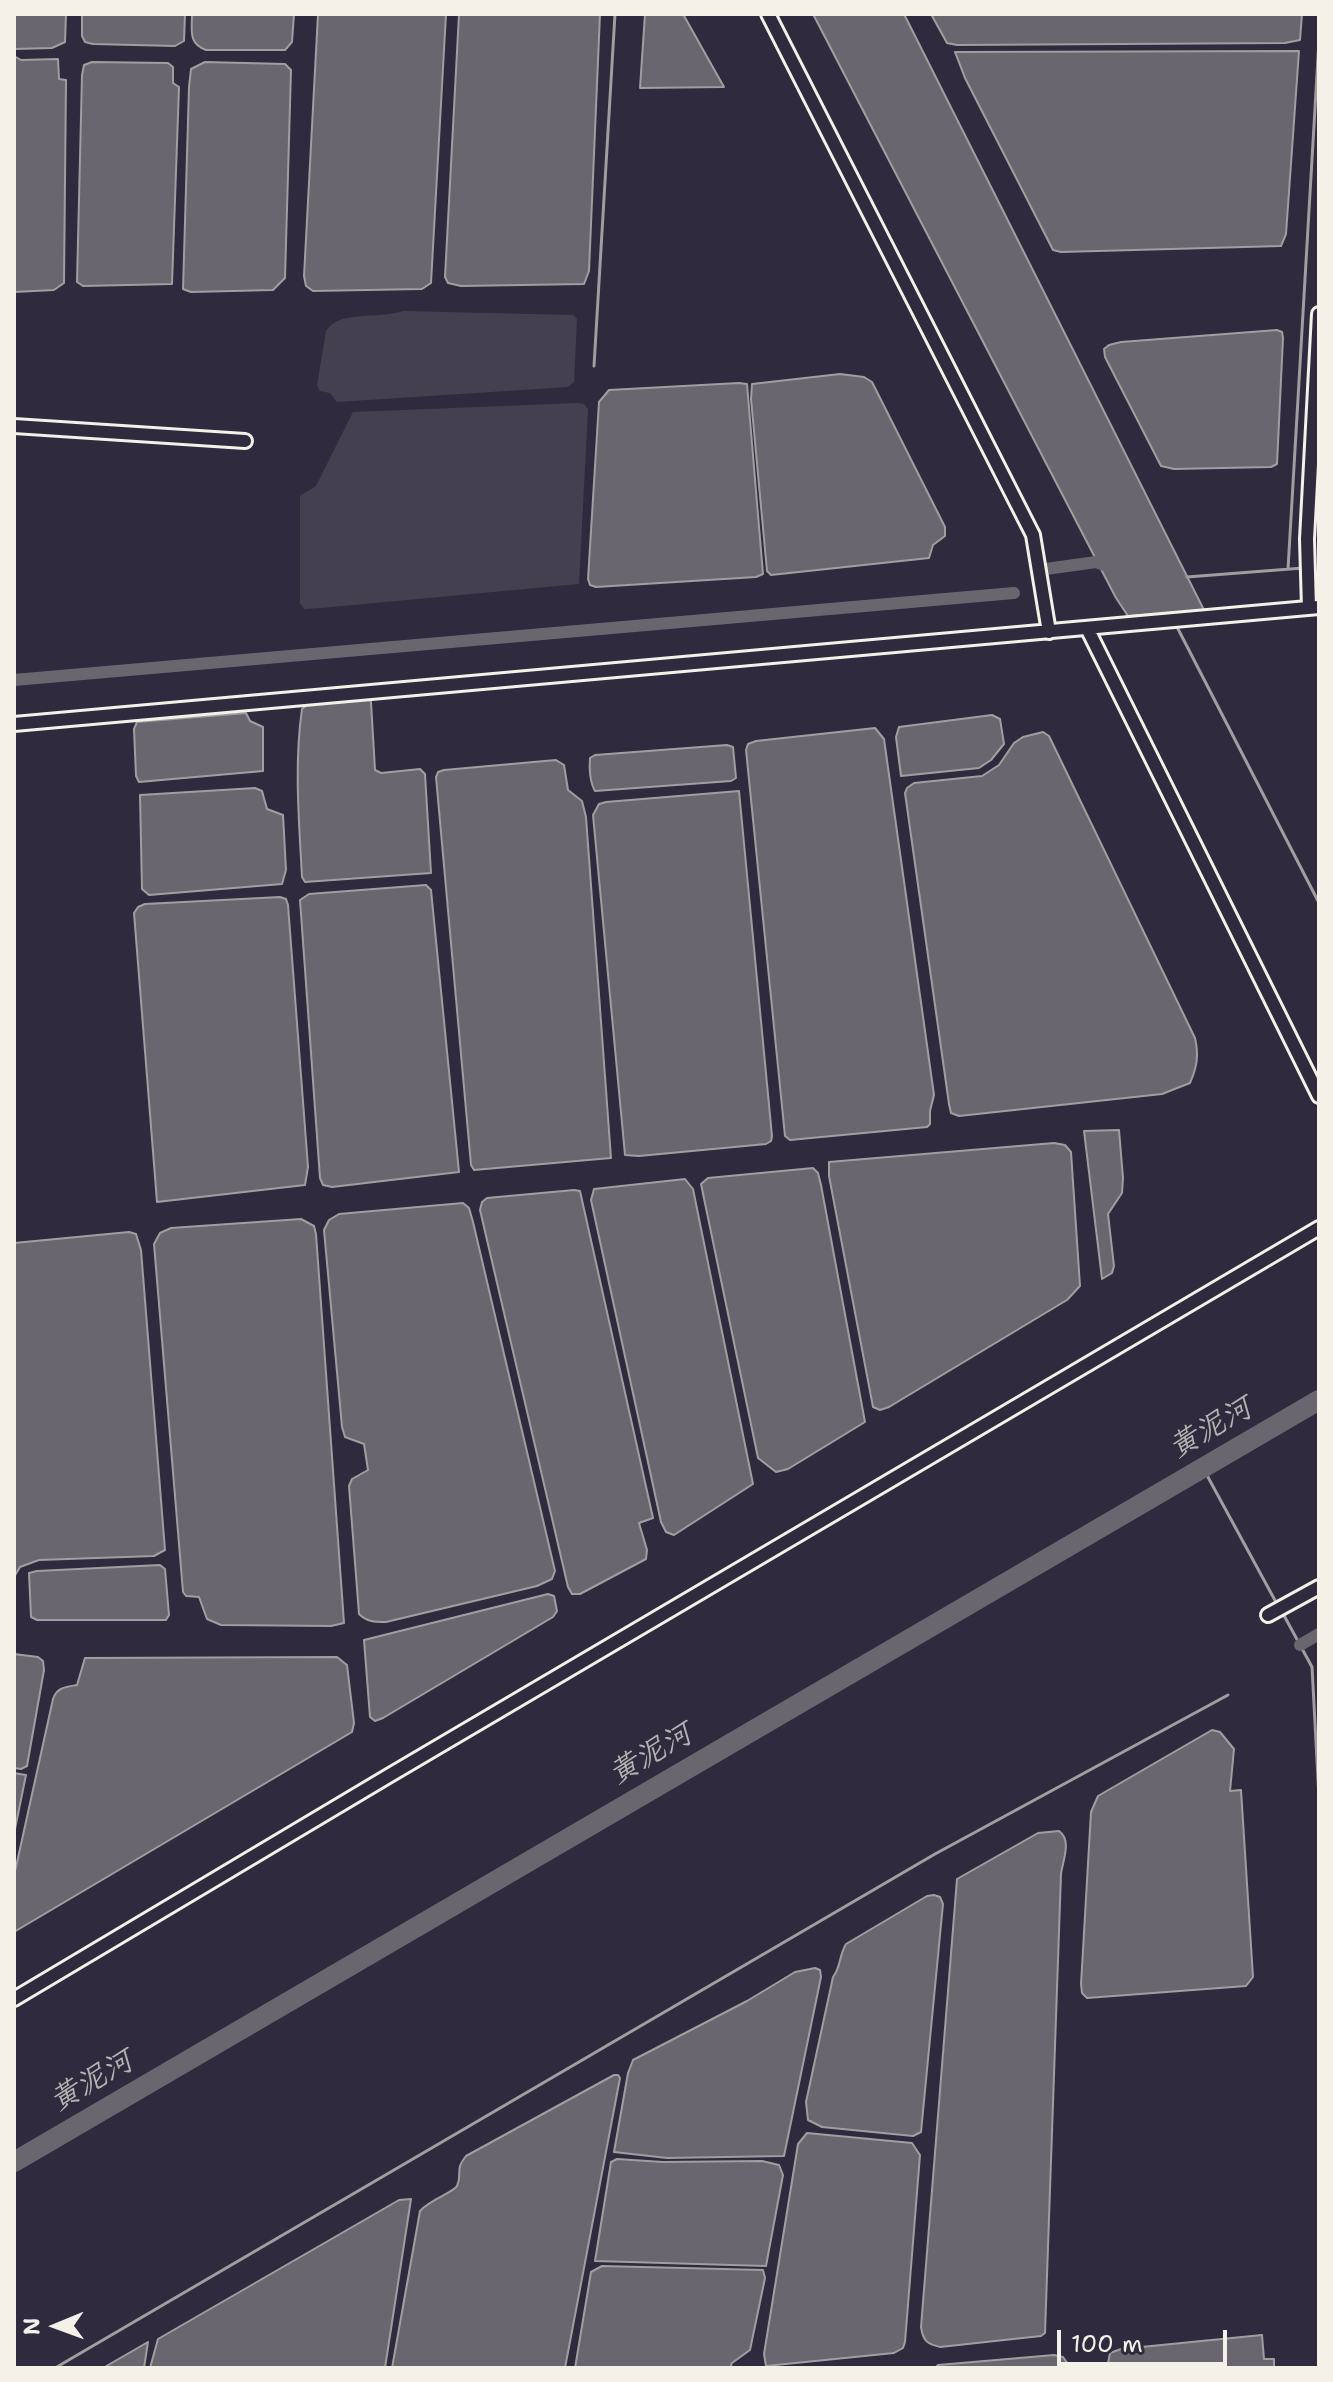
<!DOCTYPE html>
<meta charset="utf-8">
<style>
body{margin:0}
#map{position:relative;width:1333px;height:2382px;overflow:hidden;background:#2f2a3d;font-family:"Shantell Sans",sans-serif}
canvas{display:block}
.frame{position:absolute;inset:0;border:16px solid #f4f1e8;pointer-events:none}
.north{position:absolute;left:16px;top:2286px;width:80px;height:80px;-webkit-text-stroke:6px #2f2a3d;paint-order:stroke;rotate:269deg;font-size:22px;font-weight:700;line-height:32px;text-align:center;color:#f4f1e8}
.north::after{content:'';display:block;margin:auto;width:28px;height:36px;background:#f4f1e8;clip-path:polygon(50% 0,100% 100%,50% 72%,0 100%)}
.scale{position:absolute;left:1057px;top:2330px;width:170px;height:36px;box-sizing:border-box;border:4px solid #f4f1e8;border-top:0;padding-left:10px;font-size:24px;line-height:28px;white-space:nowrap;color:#f4f1e8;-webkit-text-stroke:6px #2f2a3d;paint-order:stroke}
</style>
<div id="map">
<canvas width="1333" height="2382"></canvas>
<div class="frame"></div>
<div class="north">N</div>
<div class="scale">100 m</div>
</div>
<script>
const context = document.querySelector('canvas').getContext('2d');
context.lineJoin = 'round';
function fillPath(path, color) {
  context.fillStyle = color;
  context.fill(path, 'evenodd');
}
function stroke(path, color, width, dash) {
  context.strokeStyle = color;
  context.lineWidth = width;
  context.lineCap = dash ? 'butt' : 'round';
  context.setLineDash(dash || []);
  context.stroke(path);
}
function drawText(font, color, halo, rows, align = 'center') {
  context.font = font + ' "Shantell Sans","LXGW WenKai TC",sans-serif';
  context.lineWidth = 6;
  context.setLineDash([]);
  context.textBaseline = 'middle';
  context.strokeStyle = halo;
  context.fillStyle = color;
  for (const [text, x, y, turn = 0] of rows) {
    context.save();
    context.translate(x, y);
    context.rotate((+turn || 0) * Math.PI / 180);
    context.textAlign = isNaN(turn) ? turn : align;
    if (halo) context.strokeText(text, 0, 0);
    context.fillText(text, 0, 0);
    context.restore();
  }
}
const green = new Path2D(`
 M 403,311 L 573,315 L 577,319 L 574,382 L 568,387 L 337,402 L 330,393 L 320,391 L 317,385 L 326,331 C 340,309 378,320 403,311 Z
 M 578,403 L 584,404 L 588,409 L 579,584 L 321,608 L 304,609 L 300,603 L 300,496 L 316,486 L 353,412 Z`);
const water = new Path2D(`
 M 14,14 L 66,14 L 65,42 L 52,48 L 14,49 Z
 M 82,14 L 185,14 L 184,41 L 175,46 L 93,44 L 85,42 L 82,36 Z
 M 192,14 L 294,14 L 292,42 L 285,50 L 206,50 C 188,43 192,31 192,14 Z
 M 318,14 L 446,14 L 431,283 L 422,289 L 313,291 L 306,286 L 304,276 Z
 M 459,14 L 600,14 L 589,271 L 584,284 L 461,286 L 448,283 L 445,277 Z
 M 645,14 L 683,14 L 724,87 L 640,88 Z
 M 813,14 L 904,14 L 1204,610 L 1128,616 L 1116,598 Z
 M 931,14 L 1302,14 L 1300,40 L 1285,43 L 957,45 L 947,43 Z
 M 1299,51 L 1286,234 L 1281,246 L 1061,252 L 1053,250 L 965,78 L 955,52 Z
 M 14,56 L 21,60 L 58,59 L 59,79 L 66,80 L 64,283 L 54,290 L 14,292 Z
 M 92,62 L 168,63 L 173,67 L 173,83 L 179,87 L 172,284 L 83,286 L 77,282 L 82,75 L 84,65 Z
 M 205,62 L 285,64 L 291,70 L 285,278 L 273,290 L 191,292 L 183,289 L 189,87 L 191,69 Z
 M 1277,330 L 1282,332 L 1283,338 L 1277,464 L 1271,467 L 1174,469 L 1161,466 L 1105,357 L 1104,349 L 1109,345 L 1121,342 Z
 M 840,374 L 864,377 L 872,382 L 945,527 L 945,536 L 933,545 L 929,558 L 771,575 L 767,571 L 751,399 L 752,384 Z
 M 739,383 L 747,384 L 763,574 L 756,577 L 596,587 L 590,585 L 588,579 L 599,402 L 609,390 Z
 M 368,698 L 371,702 L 375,770 L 381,773 L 420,769 L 425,774 L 431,873 L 305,882 L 302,877 C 299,821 294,764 302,709 L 308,704 Z
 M 246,713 L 250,721 L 263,727 L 263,771 L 139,782 L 136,776 L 134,729 L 137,722 Z
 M 992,715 L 1000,719 L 1004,744 L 991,760 L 979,768 L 901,776 L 896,737 L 899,727 Z
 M 875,728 L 884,739 L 934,1095 L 930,1111 L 930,1124 L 927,1127 L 790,1140 L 785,1136 L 746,750 L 748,744 L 756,741 Z
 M 1043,732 L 1049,736 L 1195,1038 C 1199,1055 1197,1067 1190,1083 L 1162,1094 L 959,1116 L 951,1113 L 949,1104 L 905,793 L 907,788 L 914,783 L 982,776 L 999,765 L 1014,743 L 1023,737 Z
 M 727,745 L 733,747 L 736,778 L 731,781 L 595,791 C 590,783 589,768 590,758 L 595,755 Z
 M 556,760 L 564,765 L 568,790 L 582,801 L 586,817 L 611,1158 L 474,1170 L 471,1165 L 436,777 L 438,772 L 444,770 Z
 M 255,788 L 262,791 L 267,809 L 283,815 L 286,870 L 282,884 L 149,895 L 142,889 L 140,795 Z
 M 739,791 L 772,1136 L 771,1141 L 766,1144 L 639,1156 L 625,1155 L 593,815 L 599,804 L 606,802 Z
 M 426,885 L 431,890 L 459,1172 L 332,1187 L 323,1185 L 320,1178 L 300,900 L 309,894 Z
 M 280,897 L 286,899 L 288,905 L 308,1167 L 305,1185 L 157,1202 L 134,913 L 138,907 L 145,904 Z
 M 1119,1130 L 1123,1178 L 1122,1193 L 1108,1214 L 1114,1266 L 1112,1273 L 1102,1279 L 1084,1131 Z
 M 1054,1143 L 1065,1145 L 1071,1152 L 1080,1286 L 1067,1300 L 889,1407 L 880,1410 L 873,1407 L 829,1176 L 829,1162 Z
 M 813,1168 L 818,1173 L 821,1185 L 865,1422 L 788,1469 L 776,1472 L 758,1458 L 701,1184 L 708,1178 Z
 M 685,1179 L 693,1189 L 753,1484 L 674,1535 L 666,1532 L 661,1522 L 591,1200 L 594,1189 Z
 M 574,1190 L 580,1191 L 653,1518 L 639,1523 L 647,1550 L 646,1559 L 580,1594 L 572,1594 L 568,1587 L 480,1210 L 482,1202 L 487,1198 Z
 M 463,1203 L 469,1208 L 473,1222 L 555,1571 L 552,1579 L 537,1586 L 386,1622 C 375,1622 367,1622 359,1614 L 349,1486 L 352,1479 L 368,1470 L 364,1444 L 345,1437 L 342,1427 L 324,1230 L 329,1220 L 339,1214 Z
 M 301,1219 L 314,1226 L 316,1234 L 344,1623 L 331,1626 L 221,1625 L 207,1619 L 199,1597 L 186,1596 L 183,1592 L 154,1244 L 160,1233 L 171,1228 Z
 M 129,1232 L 136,1234 L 141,1250 L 165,1550 L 154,1556 L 39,1560 L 20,1567 L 14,1577 L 14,1243 Z
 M 160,1565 L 165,1569 L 169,1615 L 166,1620 L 37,1620 L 31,1617 L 29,1573 L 37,1571 Z
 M 548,1594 L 554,1596 L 557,1611 L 553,1617 L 383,1718 L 375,1721 L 370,1717 L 364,1640 Z
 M 14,1654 L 38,1657 L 43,1661 L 44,1670 L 27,1766 L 21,1769 L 14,1768 Z
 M 337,1657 L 347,1665 L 354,1723 L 352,1732 L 14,1932 L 14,1876 L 53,1699 C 57,1687 66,1687 77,1685 L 85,1658 Z
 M 1212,1730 L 1220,1732 L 1234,1749 L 1230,1791 L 1241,1790 L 1253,1977 L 1246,1986 L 1087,1998 L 1082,1993 L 1081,1984 L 1091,1812 L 1098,1796 Z
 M 14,1773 L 26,1775 L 14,1834 Z
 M 1059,1831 C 1072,1840 1063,1860 1061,1874 L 1045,2333 L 1041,2336 L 940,2347 C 927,2344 923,2341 921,2327 L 957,1879 L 1038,1833 Z
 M 934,1895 L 940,1897 L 943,1904 L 921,2132 L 913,2136 L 822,2127 L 808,2120 L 806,2102 L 833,1977 C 841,1967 839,1955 846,1944 L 927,1896 Z
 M 815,1968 L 820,1970 L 821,1977 L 784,2156 L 667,2158 L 614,2152 L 628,2073 L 633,2060 L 747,2001 L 795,1972 Z
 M 614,2075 L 618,2075 L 620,2078 L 565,2368 L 392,2368 L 420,2211 C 429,2200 454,2192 457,2186 C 463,2173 454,2171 466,2156 Z
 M 807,2133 L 912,2143 L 920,2155 L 905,2342 L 903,2348 L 894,2353 L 766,2366 L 764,2354 L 798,2144 Z
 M 617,2159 L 663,2162 L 762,2161 L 779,2165 L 783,2175 L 766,2266 L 595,2261 L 611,2162 Z
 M 411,2199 L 385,2368 L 150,2368 L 158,2339 L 399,2200 Z
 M 602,2266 L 763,2270 L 765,2278 L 750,2350 L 732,2363 L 730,2368 L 575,2368 L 591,2272 Z
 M 1262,2335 L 1264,2359 L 1274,2359 L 1274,2368 L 1107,2368 L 1110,2353 L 1121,2349 Z
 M 148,2342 L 144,2368 L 103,2368 Z
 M 1054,2355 L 1063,2357 L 1068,2364 L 1092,2368 L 935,2368 L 938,2365 Z`);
const stream = new Path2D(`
 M 594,366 L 615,14
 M 1288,569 L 1319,40
 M 1187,577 L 1303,568
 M 1176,625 L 1319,903
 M 1203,1468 L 1277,1604
 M 1281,1610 L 1312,1667 L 1319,1798
 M 55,2368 L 935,1854 L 1228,1695`);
const canal = new Path2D(`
 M 1046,569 L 1096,562 L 1110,567
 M 14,680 L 1014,593
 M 1300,1645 L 1319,1634`);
const river = new Path2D(`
 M 14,2162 L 1319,1400`);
const street = new Path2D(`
 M 768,14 L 1033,535 L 1049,632
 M 14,426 L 245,441
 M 1309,608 L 1307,539 L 1319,314
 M 1087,628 L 1319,1096
 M 14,724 L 1319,607
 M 1268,1615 L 1319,1587
 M 14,1999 L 390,1775 L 1319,1228`);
const waterNames = [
 ["黄泥河",1211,1429,-30],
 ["黄泥河",651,1755,-30],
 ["黄泥河",92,2082,-30]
];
fillPath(green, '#454050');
fillPath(water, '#6a6670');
stroke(water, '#a19ea0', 2);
stroke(stream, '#a19ea0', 3);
stroke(canal, '#6a6670', 12);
stroke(river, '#6a6670', 20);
stroke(street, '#f4f1e8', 18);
stroke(street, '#2f2a3d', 12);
drawText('italic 30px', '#b6b2b2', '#2f2a3d', waterNames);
</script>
